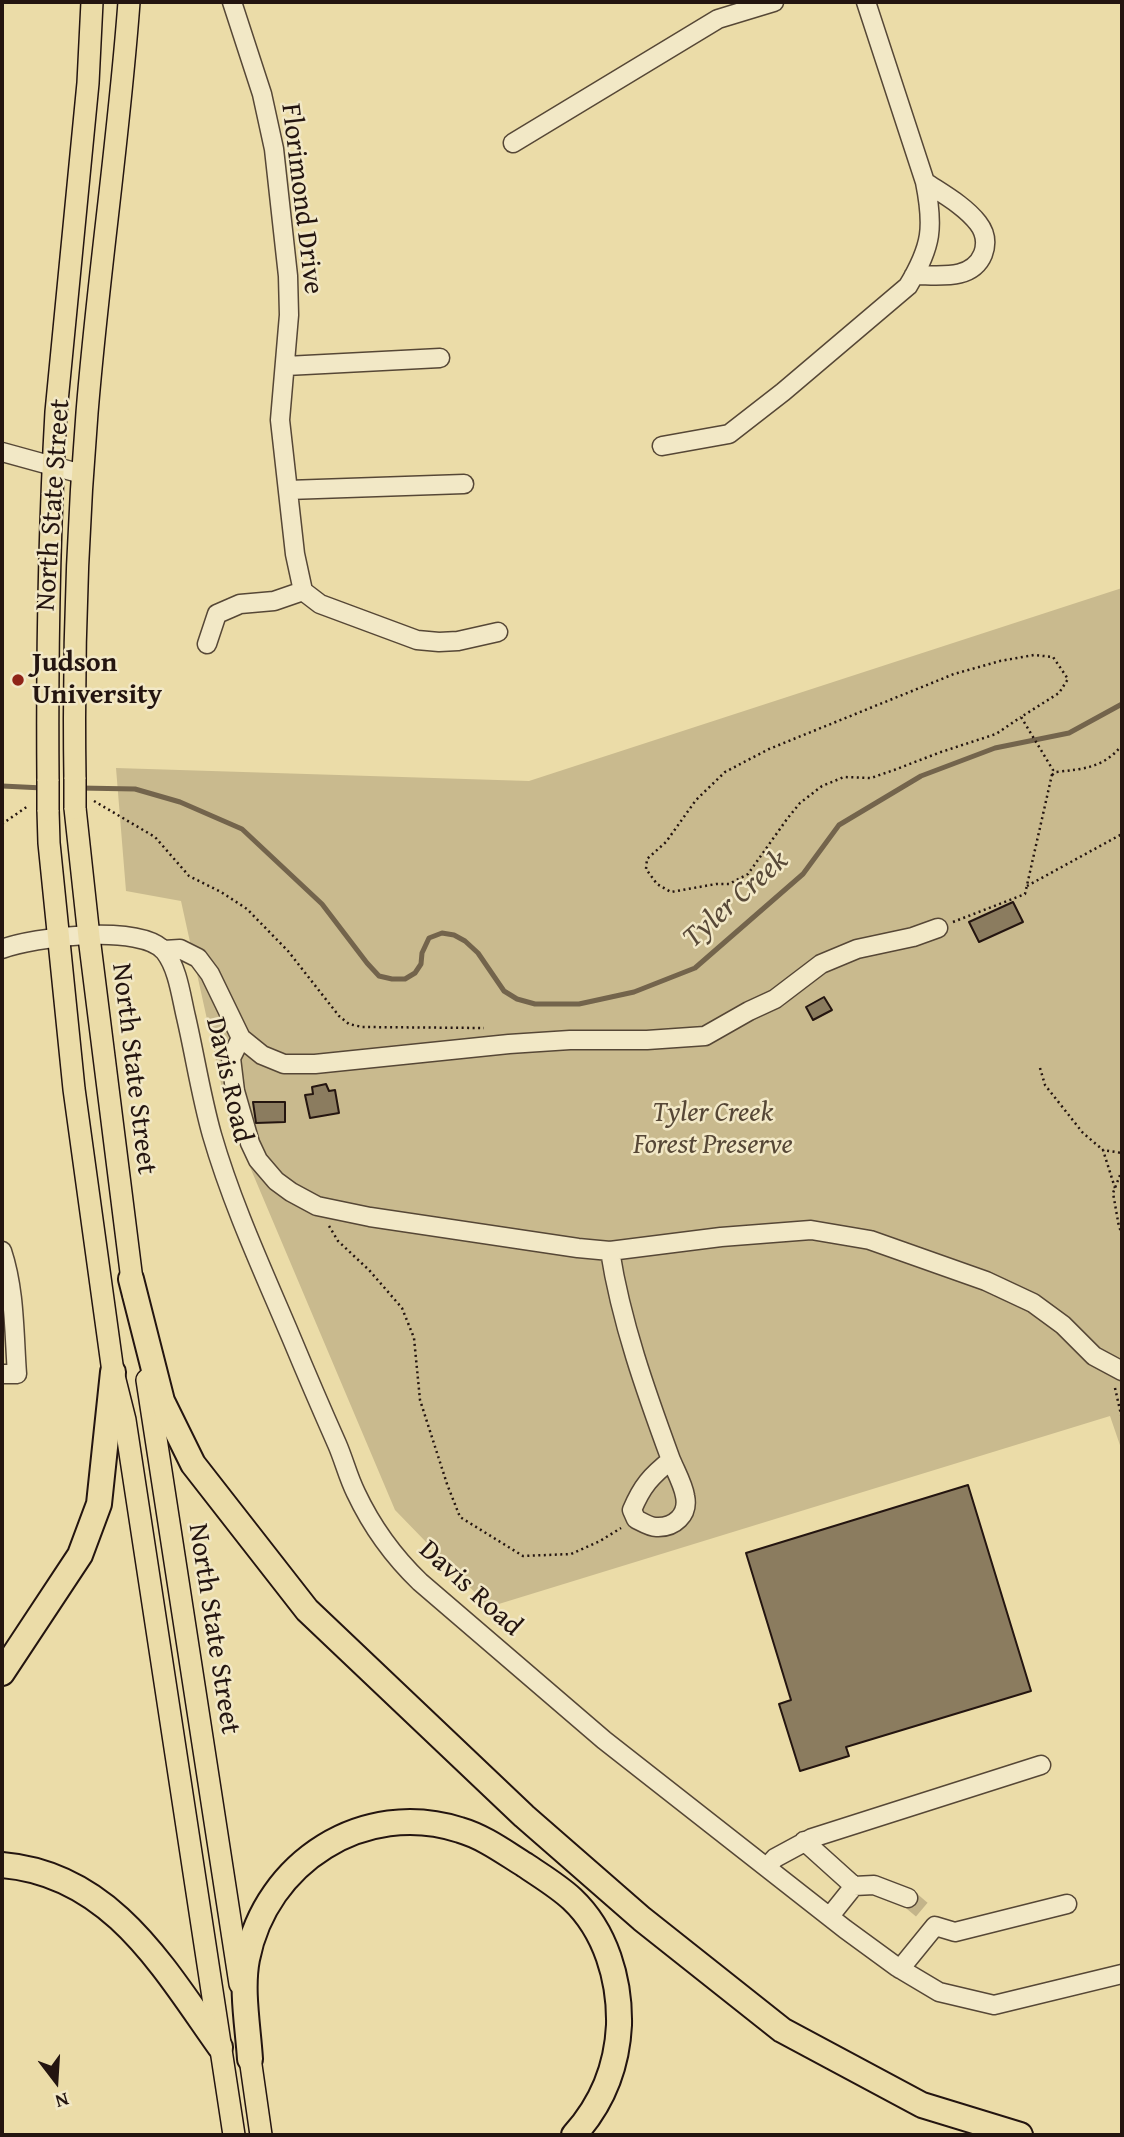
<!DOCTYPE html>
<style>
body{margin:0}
#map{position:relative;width:1124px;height:2137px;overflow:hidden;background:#ebdca8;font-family:"Gentium Book Plus",serif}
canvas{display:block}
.frame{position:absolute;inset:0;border:4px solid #241510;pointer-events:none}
.north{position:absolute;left:21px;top:2046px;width:70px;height:70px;-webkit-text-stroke:5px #f2e8c6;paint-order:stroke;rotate:163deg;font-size:19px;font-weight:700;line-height:28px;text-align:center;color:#241510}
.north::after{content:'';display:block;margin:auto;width:24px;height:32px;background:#241510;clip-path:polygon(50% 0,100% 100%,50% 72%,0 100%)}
</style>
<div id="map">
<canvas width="1124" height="2137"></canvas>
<div class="frame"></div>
<div class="north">N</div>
</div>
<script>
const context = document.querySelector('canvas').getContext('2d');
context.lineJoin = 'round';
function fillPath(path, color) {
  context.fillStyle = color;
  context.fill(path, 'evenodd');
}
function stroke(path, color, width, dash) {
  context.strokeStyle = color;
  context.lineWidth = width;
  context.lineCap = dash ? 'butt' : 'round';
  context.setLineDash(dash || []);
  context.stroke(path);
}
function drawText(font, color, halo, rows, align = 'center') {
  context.font = font + ' "Gentium Book Plus",serif';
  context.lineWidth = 5;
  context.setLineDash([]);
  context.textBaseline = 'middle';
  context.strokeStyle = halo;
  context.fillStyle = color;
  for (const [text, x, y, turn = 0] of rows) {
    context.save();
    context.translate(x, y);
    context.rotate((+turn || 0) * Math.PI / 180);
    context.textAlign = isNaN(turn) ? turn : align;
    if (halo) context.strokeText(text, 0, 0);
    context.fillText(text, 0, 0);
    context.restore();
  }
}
const green = new Path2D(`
 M 1122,588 L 1122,1451 L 1110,1416 L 489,1607 L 395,1510 L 228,1115 L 181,901 L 126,891 L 116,768 L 529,781 Z`);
const stream = new Path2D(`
 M 2,786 L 43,788
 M 80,788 L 135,789 L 180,802 L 242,829 L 322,904 L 367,963 L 379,976 L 392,979 L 405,979 L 415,973 L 421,964 L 422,953 L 429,938 L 442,933 L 454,935 L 465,941 L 478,953 L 504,991 L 517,999 L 535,1004 L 579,1004 L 634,992 L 695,968 L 803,874 L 839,825 L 921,776 L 995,748 L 1069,733 L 1122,704`);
const building = new Path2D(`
 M 1013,902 L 1023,922 L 979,942 L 969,922 Z
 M 824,997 L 832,1010 L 813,1020 L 806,1007 Z
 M 326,1084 L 329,1091 L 335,1090 L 339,1113 L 310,1118 L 305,1095 L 313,1094 L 312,1087 Z
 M 253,1102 L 285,1102 L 285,1122 L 256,1123 Z
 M 968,1485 L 1031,1691 L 846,1747 L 849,1756 L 800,1771 L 779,1704 L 791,1700 L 746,1553 Z`);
const minorTunnel = new Path2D(`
 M 908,1898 L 927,1914`);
const path = new Path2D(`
 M 1052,775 L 1056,772 C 1083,769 1104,768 1122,745
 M 94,801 L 155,837 L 189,876 L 221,892 L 247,909 L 288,951 L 339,1016 L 349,1024 L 362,1027 L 484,1028
 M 2,824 L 28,806
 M 1027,886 L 1122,834
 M 953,922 L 1025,894 L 1053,770 L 1021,717 L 1059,693 L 1068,679 L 1053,657 L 1034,655 L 1000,661 L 954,674 L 769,749 L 725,772 L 696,800 L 666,842 L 647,859 L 646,869 L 657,884 L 671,892 L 716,884 L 729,884 L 748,874 L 787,819 L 800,803 L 822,786 L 844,777 L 871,778 L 894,770 L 941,752 L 996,734 L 1021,717
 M 1040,1068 L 1045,1085 L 1083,1133 L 1103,1150
 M 1122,1170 L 1113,1193 L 1119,1227 L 1122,1233
 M 1115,1188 L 1103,1150 L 1122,1153
 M 329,1226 L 338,1241 L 369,1270 L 402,1308 L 414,1338 L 420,1400 L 447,1484 L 460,1517 L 523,1556 L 571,1554 L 600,1541 L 621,1528
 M 1115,1388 L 1122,1419
 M 2,1406 L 7,1406`);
const minor = new Path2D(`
 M 232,2 L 262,94 L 274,149 L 288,276 L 289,315 L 280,420 L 295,554 L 303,591 L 320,604 L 417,640 L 439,642 L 458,641 L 498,632
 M 513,143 L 718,19 L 774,2
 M 914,275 C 939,275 972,281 983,254 C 987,243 985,232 978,223 C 965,206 943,194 925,182
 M 286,366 L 440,358
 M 662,446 L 729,434 L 783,392 L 908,286 C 932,246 934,227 925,182 L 866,2
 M 2,452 L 82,474
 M 288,490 L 464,484
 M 207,644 L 217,614 L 240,604 L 274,601 L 303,591
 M 2,949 C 32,937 143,923 165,952 C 178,969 181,996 186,1017 C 195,1056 201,1096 212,1135 C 232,1204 263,1271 291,1337 C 306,1373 321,1408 337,1444 C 344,1460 348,1477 356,1493 C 372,1527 393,1556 420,1582 L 604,1740 L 845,1929 L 897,1967 L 939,1992 L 994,2005 L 1122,1974
 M 164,950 L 180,949 L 198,958 L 210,974 L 241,1038 L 262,1055 L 284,1064 L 315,1064 L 509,1044 L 570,1040 L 647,1040 L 705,1036 L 749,1011 L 775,999 L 821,964 L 857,949 L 913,937 L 938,928
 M 241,1038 L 231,1058 L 235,1091 L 250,1143 L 258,1160 L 276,1181 L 291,1192 L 317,1206 L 370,1217 L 578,1248 L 610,1251 L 721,1237 L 811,1230 L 870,1240 L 986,1281 L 1033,1303 L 1063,1325 L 1094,1356 L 1122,1371
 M 2,1251 C 15,1290 14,1333 17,1374 L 2,1374
 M 610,1251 C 621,1322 646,1392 671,1460 C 651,1476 642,1486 632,1510 L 636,1519 C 642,1522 650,1527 656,1527 C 674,1528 689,1515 685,1496 C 683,1484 676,1472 671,1460
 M 804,1841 L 854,1886
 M 767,1867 L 775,1858 L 812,1838 L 1041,1765
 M 830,1916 L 854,1886 L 874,1885 L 908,1898
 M 900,1969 L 935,1926 L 955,1932 L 1067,1904`);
const major = new Path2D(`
 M 75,779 C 73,657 77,535 87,413 C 98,276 119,139 129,2
 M 48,781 C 47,658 49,535 56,412 L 88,83 L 92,2
 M 75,808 L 89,937 L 134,1296
 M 48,810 L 49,843 L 74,1089 L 113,1372 L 125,1420 L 234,2135
 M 147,1380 L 240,1984
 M 248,2044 L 261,2135`);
const highway = new Path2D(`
 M 131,1279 L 162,1401 L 193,1464 L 307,1610 L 524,1816 L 642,1919 L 782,2030 L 922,2105 L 1020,2135
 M 2,1673 L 80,1555 L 99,1504 L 113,1372
 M 2,1865 C 111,1874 163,1967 220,2047
 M 250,2059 C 248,2027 241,1990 247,1959 C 266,1862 364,1799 460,1830 C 484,1837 504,1852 525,1865 C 541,1876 558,1886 572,1899 C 606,1931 620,1980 619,2025 C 617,2067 602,2104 574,2135`);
const majorBridge = new Path2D(`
 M 75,779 L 75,808
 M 48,781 L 48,810`);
const markers = [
 [18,680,7,"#8f2418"]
];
const streetNames = [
 ["Florimond Drive",301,199,83],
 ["North State Street",54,505,-86],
 ["North State Street",133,1069,83],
 ["Davis Road",228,1080,77],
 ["Davis Road",470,1589,42],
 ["North State Street",213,1629,81]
];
const poiNames = [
 ["Judson",32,664],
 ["University",32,696]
];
const parkNames = [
 ["Tyler Creek",713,1114],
 ["Forest Preserve",713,1146]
];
const waterNames = [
 ["Tyler Creek",736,900,-42]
];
fillPath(green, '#c9ba8e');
stroke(stream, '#73644c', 5);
fillPath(building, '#8b7c5f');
stroke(building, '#241510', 2);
stroke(minorTunnel, '#c3b48a', 18, [18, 9]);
stroke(minor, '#564736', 21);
stroke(major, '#241510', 24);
stroke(highway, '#241510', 28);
stroke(path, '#241510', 2.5, [2, 3.5]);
stroke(minor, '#f2e8c6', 18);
stroke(major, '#ebdca8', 21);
stroke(highway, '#ebdca8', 24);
stroke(majorBridge, '#241510', 24, []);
stroke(majorBridge, '#ebdca8', 21);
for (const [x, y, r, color] of markers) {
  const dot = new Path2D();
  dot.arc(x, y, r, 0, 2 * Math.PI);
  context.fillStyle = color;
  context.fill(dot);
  stroke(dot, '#f2e8c6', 2.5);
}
drawText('28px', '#241510', '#f2e8c6', streetNames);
drawText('bold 28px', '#241510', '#f2e8c6', poiNames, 'left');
drawText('italic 28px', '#564736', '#f2e8c6', parkNames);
drawText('italic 30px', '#584938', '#f2e8c6', waterNames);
</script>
